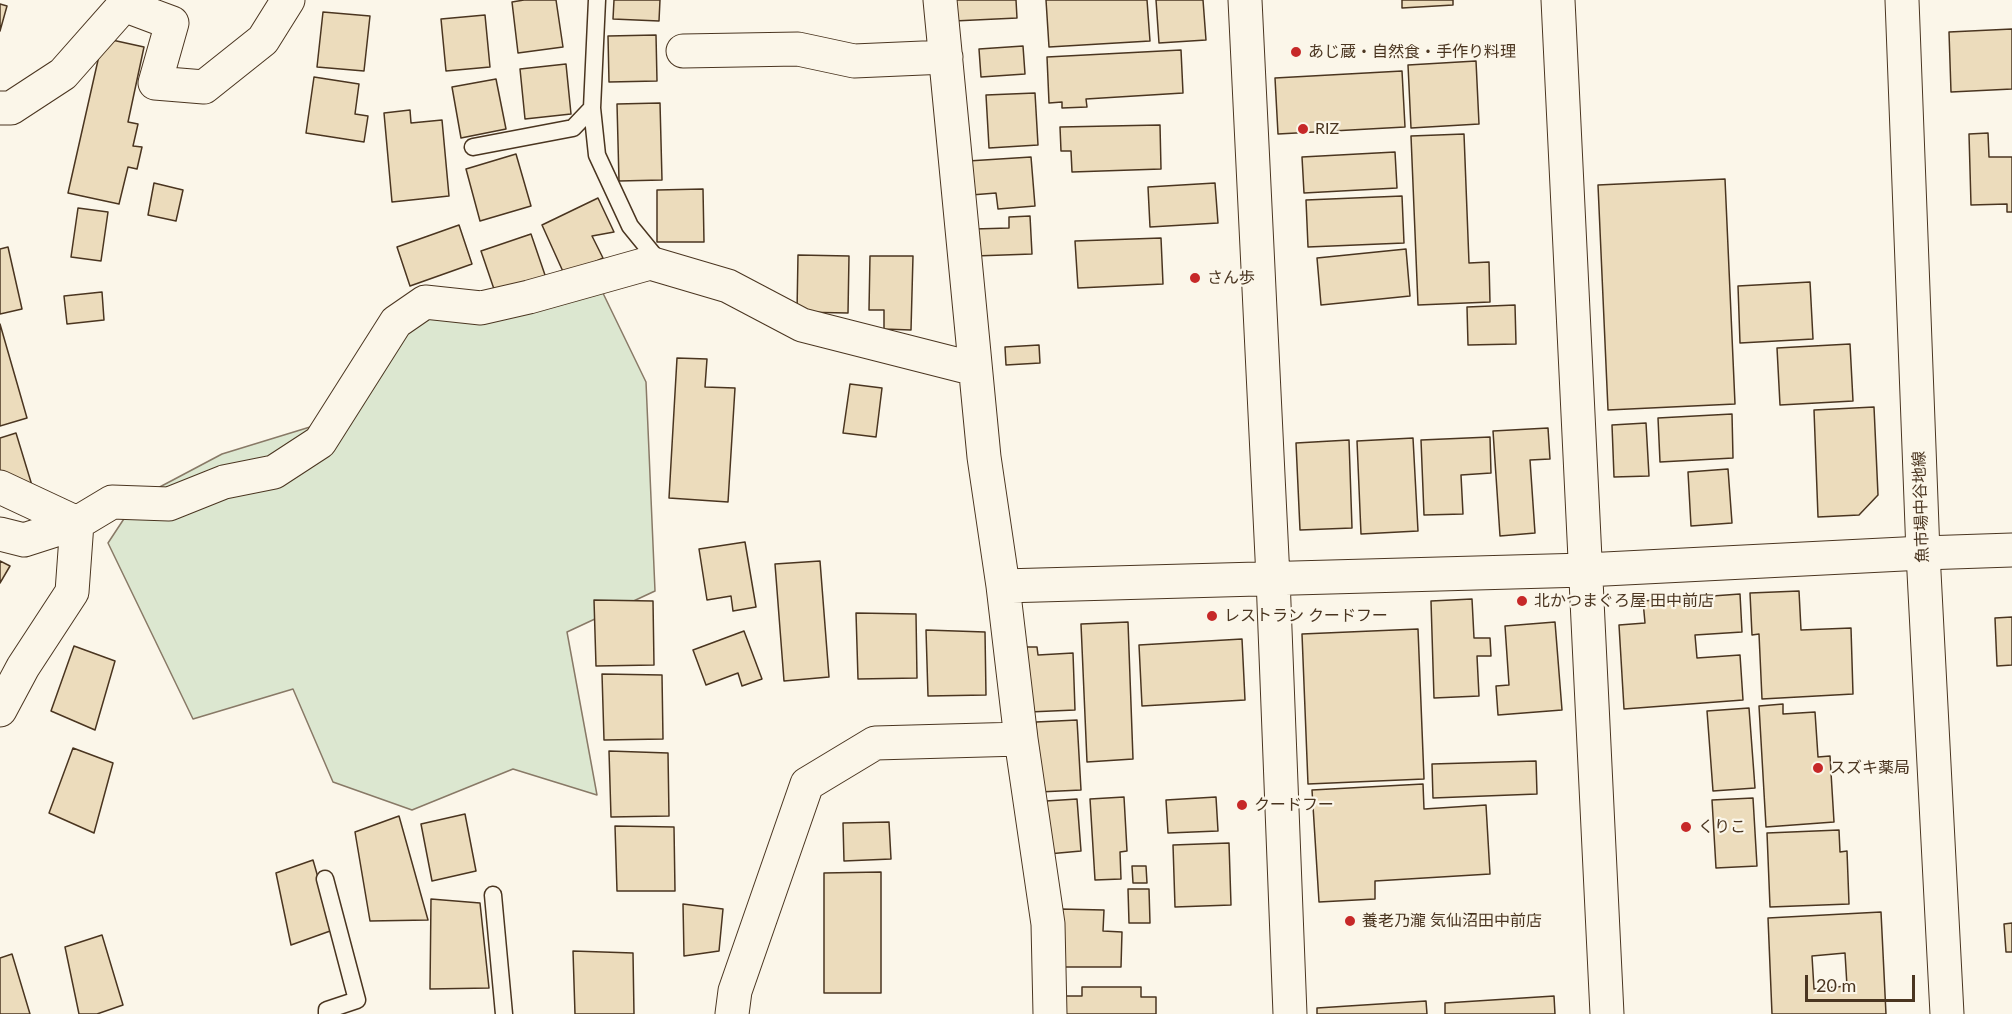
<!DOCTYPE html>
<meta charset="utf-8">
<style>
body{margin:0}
#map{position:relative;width:2012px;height:1014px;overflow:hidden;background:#fbf6e9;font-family:Lato,sans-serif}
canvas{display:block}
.scale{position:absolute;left:1805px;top:975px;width:110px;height:27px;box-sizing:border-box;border:3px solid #4a3520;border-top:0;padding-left:8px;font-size:18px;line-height:21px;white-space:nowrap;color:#4a3520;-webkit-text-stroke:4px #fbf6e9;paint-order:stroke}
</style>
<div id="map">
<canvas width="2012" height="1014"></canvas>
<div class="scale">20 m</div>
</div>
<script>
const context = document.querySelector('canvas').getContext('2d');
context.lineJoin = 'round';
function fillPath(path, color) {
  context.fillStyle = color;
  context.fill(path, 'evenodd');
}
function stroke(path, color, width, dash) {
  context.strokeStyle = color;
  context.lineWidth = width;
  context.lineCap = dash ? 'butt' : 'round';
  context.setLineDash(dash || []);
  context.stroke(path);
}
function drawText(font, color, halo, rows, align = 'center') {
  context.font = font + ' Lato,"Noto Sans JP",sans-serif';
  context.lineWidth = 4.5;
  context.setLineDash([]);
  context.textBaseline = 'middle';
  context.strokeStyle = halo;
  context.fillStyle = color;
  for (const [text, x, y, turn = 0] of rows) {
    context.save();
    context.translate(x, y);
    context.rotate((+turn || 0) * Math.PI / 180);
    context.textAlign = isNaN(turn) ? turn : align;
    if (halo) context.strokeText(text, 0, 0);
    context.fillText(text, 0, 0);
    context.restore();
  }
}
const green = new Path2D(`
 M 505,283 L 600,287 L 646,382 L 655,591 L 567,632 L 597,795 L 513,769 L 412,810 L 333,782 L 293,689 L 193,719 L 108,543 L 137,499 L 222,454 L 310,427 L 371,350 L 424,321 Z`);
const building = new Path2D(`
 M 524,0 L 556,0 L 563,47 L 518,53 L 512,2 Z
 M 614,0 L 660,0 L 659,21 L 613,19 Z
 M 953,0 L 1016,0 L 1017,18 L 954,21 Z
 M 1046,0 L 1147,0 L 1150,41 L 1049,47 Z
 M 1156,0 L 1203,0 L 1206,40 L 1159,43 Z
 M 1402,0 L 1453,0 L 1453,5 L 1402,8 Z
 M 0,4 L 7,6 L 0,31 Z
 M 323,12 L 370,16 L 364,71 L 317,67 Z
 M 485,15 L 490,67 L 446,71 L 441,19 Z
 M 2012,29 L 2012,89 L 1951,92 L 1949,32 Z
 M 656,35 L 657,81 L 609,82 L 608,36 Z
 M 103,38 L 144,47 L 128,122 L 138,124 L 133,146 L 142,147 L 137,169 L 128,167 L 119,204 L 68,193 Z
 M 1023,46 L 1025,74 L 981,77 L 979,49 Z
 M 1181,50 L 1183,93 L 1086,99 L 1087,107 L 1062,108 L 1062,102 L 1049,103 L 1047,57 Z
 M 1476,61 L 1479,124 L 1411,128 L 1408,65 Z
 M 566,64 L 571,114 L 525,119 L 520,69 Z
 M 1402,71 L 1405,127 L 1278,134 L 1275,78 Z
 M 314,77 L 359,84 L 355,114 L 368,116 L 364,142 L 306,133 Z
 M 496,79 L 506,129 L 461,138 L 452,87 Z
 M 1035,93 L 1038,145 L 989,148 L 986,95 Z
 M 660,103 L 662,180 L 619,181 L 617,104 Z
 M 410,110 L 411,123 L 442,120 L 449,196 L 392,202 L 384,113 Z
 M 1160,125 L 1161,169 L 1072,172 L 1071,151 L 1061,151 L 1060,127 Z
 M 1988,133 L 1989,157 L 2012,157 L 2012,212 L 2007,212 L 2007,204 L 1971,205 L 1969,134 Z
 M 1464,134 L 1469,263 L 1489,262 L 1490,302 L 1418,305 L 1411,136 Z
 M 1395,152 L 1397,188 L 1304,193 L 1302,157 Z
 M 516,154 L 531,206 L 480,221 L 466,169 Z
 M 1031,157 L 1035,206 L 998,209 L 996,193 L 971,195 L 968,161 Z
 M 1725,179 L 1735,404 L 1608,410 L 1598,185 Z
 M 154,183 L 183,190 L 176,221 L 148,215 Z
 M 1215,183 L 1218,223 L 1150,227 L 1148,187 Z
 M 703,189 L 704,242 L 657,242 L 657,190 Z
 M 1402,196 L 1404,243 L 1308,247 L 1306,200 Z
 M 598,198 L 614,232 L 592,236 L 603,258 L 565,276 L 542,225 Z
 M 78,208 L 108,212 L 101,261 L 71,257 Z
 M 1030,216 L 1032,254 L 975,256 L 974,229 L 1009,228 L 1009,217 Z
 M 459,225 L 472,264 L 410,286 L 397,247 Z
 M 531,234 L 546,278 L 496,295 L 481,251 Z
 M 1161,238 L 1163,284 L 1078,288 L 1075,241 Z
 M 8,247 L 22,309 L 0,314 L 0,249 Z
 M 1406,249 L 1410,296 L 1321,305 L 1317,258 Z
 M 798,255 L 849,256 L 848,313 L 797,312 Z
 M 870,256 L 913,256 L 911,330 L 884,329 L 884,310 L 869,310 Z
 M 1810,282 L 1813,339 L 1740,343 L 1738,286 Z
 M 102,292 L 104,320 L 67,324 L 64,296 Z
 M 1515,305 L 1516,344 L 1468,345 L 1467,307 Z
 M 0,324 L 27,418 L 0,426 Z
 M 1850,344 L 1853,401 L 1780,405 L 1777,348 Z
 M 1039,345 L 1040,363 L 1006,365 L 1005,347 Z
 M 677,358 L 707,359 L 705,387 L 735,388 L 728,502 L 669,498 Z
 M 850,384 L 882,388 L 876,437 L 843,433 Z
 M 1874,407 L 1878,495 L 1859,515 L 1818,517 L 1814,410 Z
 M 1732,414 L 1733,458 L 1660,462 L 1658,418 Z
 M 1646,423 L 1649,476 L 1614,477 L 1612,425 Z
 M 1548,428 L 1550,459 L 1530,460 L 1535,533 L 1500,536 L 1493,431 Z
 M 16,433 L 34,492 L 0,491 L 0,438 Z
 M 1490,437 L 1491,473 L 1461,475 L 1463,514 L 1424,515 L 1421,440 Z
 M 1413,438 L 1418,531 L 1361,534 L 1357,441 Z
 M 1349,440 L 1352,528 L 1300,530 L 1296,443 Z
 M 1728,469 L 1732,523 L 1691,526 L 1688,472 Z
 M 745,542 L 756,607 L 733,611 L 731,596 L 707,600 L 699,549 Z
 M 0,561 L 10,566 L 0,583 Z
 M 820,561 L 829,677 L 784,681 L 775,564 Z
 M 1799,591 L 1801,630 L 1851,628 L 1853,694 L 1762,699 L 1759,634 L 1752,635 L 1750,593 Z
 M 1740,594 L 1742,632 L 1695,635 L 1697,658 L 1740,655 L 1743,700 L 1624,709 L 1619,625 L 1645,623 L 1643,601 Z
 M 1472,599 L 1474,638 L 1490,638 L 1491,656 L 1477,656 L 1479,696 L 1434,698 L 1431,601 Z
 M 594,600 L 653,601 L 654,665 L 596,666 Z
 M 856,613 L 916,614 L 917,678 L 858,679 Z
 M 2012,617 L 2012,665 L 1997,666 L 1995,618 Z
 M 1128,622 L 1133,759 L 1087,762 L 1081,624 Z
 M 1555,622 L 1562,710 L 1498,715 L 1496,686 L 1509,685 L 1505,626 Z
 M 1418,629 L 1424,779 L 1308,784 L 1302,634 Z
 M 926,630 L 985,632 L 986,695 L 928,696 Z
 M 744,631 L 762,679 L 742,686 L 738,673 L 706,685 L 693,650 Z
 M 1242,639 L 1245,700 L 1142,706 L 1139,645 Z
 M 74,646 L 115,661 L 95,730 L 51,711 Z
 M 1026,647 L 1037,647 L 1038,655 L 1073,653 L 1075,710 L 1029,712 Z
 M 602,674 L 662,675 L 663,739 L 604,740 Z
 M 1783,704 L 1783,714 L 1815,712 L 1818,757 L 1830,756 L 1834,822 L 1766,827 L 1759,706 Z
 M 1749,708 L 1755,788 L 1713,791 L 1707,711 Z
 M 1077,720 L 1081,790 L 1039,792 L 1036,722 Z
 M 73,748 L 113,763 L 94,833 L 49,813 Z
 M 609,751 L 668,753 L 669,816 L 611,817 Z
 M 1536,761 L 1537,794 L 1433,798 L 1432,764 Z
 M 1423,784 L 1424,809 L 1486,805 L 1490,874 L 1375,881 L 1375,899 L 1319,902 L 1312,790 Z
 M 1124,797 L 1127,851 L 1120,852 L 1121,879 L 1095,880 L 1090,799 Z
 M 1216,797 L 1218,831 L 1168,833 L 1166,800 Z
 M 1753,798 L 1757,866 L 1716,868 L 1712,800 Z
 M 1077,799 L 1081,851 L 1048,854 L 1046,801 Z
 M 465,814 L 476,871 L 432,881 L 421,824 Z
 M 399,816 L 428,920 L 370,921 L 355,832 Z
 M 889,822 L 891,859 L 844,861 L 843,823 Z
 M 615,826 L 674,827 L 675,891 L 617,891 Z
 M 1839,830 L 1840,852 L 1847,851 L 1849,904 L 1770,907 L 1767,833 Z
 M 1229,843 L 1231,905 L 1175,907 L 1173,845 Z
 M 313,860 L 333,930 L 291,945 L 276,873 Z
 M 1132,866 L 1146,866 L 1147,883 L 1133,883 Z
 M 881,872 L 881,993 L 824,993 L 824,873 Z
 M 1128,889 L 1149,889 L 1150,923 L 1129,923 Z
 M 431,899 L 480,903 L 489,988 L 430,989 Z
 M 683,904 L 723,909 L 719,951 L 684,956 Z
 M 1060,909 L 1104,910 L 1103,931 L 1122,932 L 1121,967 L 1060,967 Z
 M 1881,912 L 1886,1014 L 1772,1014 L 1768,918 ZM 1845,953 L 1847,986 L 1814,989 L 1812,956 Z
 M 2012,923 L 2012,952 L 2006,952 L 2004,924 Z
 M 102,935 L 123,1005 L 97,1014 L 79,1014 L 65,947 Z
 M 573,951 L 633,953 L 634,1014 L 575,1014 Z
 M 12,954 L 30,1014 L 0,1014 L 0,958 Z
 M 1082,987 L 1141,987 L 1141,997 L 1156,997 L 1156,1014 L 1061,1014 L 1061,996 L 1082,996 Z
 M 1554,996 L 1555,1014 L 1445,1014 L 1445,1003 Z
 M 1426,1001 L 1427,1014 L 1317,1014 L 1317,1008 Z`);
const lane = new Path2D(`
 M 597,0 L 592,108 L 597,155 L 630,226 L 661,264
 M 473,147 L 573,128 L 592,108
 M 325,879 L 357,1000 L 327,1010 L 327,1014
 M 493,895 L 504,1014`);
const street = new Path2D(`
 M 940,0 L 984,457 L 1003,586 L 1021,739 L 1048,924 L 1050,1014
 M 1245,0 L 1273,578 L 1290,1014
 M 1558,0 L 1607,1014
 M 683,51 L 798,49 L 854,61 L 946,57
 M 0,108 L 11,108 L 63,74 L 124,5 L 172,23 L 155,83 L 204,87 L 263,40 L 288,0
 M 0,487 L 77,523 L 72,592 L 23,667 L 0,710
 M 0,534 L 24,540 L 77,523 L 112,502 L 169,504 L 224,482 L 274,472 L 320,442 L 396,322 L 425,302 L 481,308 L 529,297 L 650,263 L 728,286 L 802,325 L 975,369
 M 1003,586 L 1585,570 L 1923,553 L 2012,550
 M 732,1014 L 735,991 L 807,784 L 875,743 L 1021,739`);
const secondary = new Path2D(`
 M 1902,0 L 1923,553 L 1947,1014`);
const markers = [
 [1296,52,6,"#c62828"],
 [1303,129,6,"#c62828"],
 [1195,278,6,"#c62828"],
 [1522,601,6,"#c62828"],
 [1212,616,6,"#c62828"],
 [1818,768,6,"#c62828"],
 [1242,805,6,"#c62828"],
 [1686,827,6,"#c62828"],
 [1350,921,6,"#c62828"]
];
const poiNames = [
 ["あじ蔵・自然食・手作り料理",1308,52],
 ["RIZ",1315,129],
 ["さん歩",1207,278],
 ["北かつまぐろ屋 田中前店",1534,601],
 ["レストラン クードフー",1224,616],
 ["スズキ薬局",1830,768],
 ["クードフー",1254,805],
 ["くりこ",1698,827],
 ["養老乃瀧 気仙沼田中前店",1362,921]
];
const streetNames = [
 ["魚市場中谷地線",1921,507,-92]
];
fillPath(green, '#dce7d0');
stroke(green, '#887966', 1.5);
fillPath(building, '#ecdcbc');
stroke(building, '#4a3520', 1.5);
stroke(lane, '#4a3520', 19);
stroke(street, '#4a3520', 35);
stroke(secondary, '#4a3520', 35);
stroke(lane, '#fbf6e9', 16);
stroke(street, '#fbf6e9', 33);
stroke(secondary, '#fbf6e9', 33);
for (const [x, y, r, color] of markers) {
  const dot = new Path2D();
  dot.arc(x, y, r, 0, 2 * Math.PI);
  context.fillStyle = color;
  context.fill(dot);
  stroke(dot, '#fbf6e9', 2);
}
drawText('16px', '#4a3520', '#fbf6e9', poiNames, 'left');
drawText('16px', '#4a3520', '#fbf6e9', streetNames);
</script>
